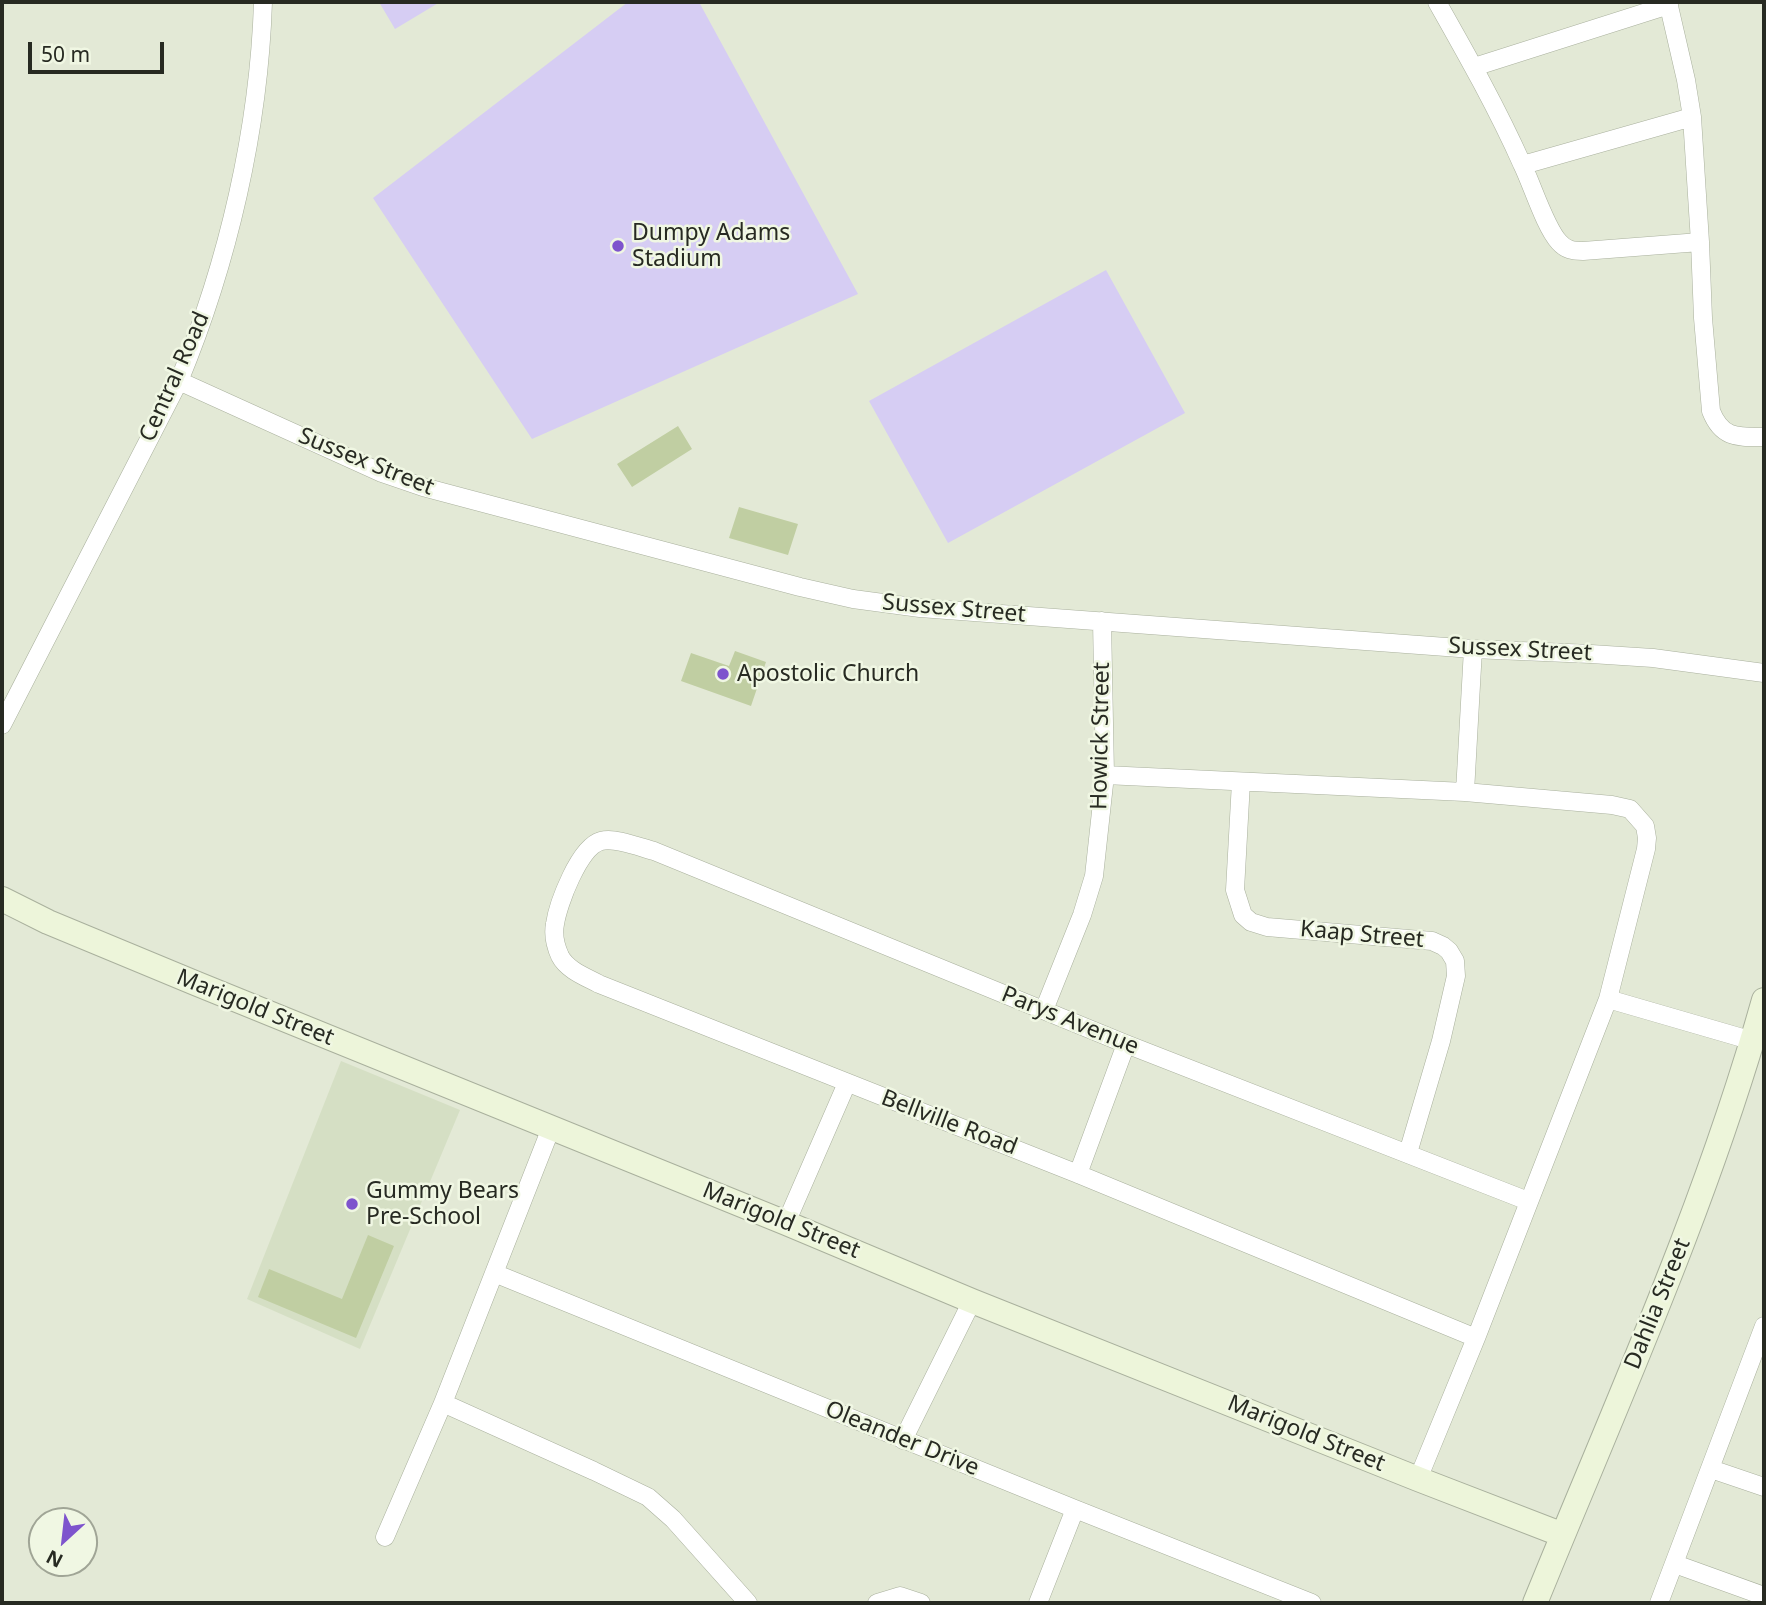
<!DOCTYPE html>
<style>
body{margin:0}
#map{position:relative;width:1766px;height:1605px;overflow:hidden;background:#e3e9d6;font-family:"Noto Sans",sans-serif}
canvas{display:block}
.frame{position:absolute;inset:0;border:4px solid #272a22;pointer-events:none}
.north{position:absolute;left:28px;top:1507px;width:70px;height:70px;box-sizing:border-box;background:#f0f7e3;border:2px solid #a0a596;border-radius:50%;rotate:207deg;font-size:19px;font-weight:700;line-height:28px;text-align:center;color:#272a22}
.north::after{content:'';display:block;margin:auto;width:24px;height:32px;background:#7e54cd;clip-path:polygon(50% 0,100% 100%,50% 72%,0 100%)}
.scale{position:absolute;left:28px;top:42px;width:136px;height:32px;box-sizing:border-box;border:4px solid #272a22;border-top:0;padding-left:9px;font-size:21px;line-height:24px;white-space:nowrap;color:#272a22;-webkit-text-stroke:5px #f0f7e3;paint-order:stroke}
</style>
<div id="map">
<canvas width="1766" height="1605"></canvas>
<div class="frame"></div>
<div class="north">N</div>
<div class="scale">50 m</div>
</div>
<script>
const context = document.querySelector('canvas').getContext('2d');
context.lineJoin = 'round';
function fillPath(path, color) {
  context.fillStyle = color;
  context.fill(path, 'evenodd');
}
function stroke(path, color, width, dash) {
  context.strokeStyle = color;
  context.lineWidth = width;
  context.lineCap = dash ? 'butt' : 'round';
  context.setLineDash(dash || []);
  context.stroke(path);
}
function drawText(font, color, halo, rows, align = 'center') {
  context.font = font + ' "Noto Sans",sans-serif';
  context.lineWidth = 5;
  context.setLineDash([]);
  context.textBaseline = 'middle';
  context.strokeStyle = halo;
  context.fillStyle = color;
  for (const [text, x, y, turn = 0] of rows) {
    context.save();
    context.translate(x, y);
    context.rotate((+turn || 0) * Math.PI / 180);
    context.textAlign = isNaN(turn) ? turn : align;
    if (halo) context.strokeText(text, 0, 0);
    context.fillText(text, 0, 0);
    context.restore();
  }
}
const built = new Path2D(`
 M 341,1061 L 460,1110 L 360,1349 L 247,1299 Z`);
const green = new Path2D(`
 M 379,2 L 440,2 L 395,29 Z
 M 628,2 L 699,2 L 858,294 L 532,439 L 373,198 Z
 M 1106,270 L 1185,413 L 948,543 L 869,401 Z`);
const building = new Path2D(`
 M 678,426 L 692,449 L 632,487 L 617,464 Z
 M 739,507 L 798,524 L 788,555 L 729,538 Z
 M 735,651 L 766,662 L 751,706 L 681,681 L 691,653 L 729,666 Z
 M 368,1235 L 394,1246 L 356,1338 L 258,1297 L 269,1269 L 342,1299 Z`);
const street = new Path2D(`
 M 1437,2 C 1467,55 1497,108 1522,164 C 1532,184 1545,227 1559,242 C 1566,250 1573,251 1583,251 L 1700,242
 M 1668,2 L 1686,80 L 1692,117 L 1700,242 L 1703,318 L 1711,411 C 1722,439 1738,437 1764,437
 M 1474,67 L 1669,5
 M 1523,165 L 1692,117
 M 179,381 L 382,473 L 423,487 L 800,587 L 853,599 L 920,608 L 1473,649 L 1591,654 L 1653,658 L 1764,673
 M 2,725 L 179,381 C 228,263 259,129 263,2
 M 1105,775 L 1465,792 L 1612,805 L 1630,809 L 1645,826 L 1647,838 L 1646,849 L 1608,999 L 1476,1338 L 1418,1479
 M 1241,782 L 1235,890 L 1243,915 L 1251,922 L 1267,927 L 1432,941 L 1443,946 L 1449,951 L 1455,961 L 1456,976 L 1441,1041 L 1408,1153
 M 1465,792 L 1473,649
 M 1608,999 L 1753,1041
 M 1044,1010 L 1082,915 L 1094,876 L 1105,775 L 1102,621
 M 1078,1174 L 1126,1044
 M 786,1223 L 847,1083
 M 494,1273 L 1075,1509 L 1312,1603
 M 1476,1338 L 1078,1174 L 599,984 C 586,977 567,970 560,956 C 556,947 553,934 555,924 C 558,904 579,847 601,841 C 615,837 639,847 654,851 L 1126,1044 L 1528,1201
 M 443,1403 L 594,1471 L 648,1497 L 673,1519 L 748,1603
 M 903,1440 L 972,1301
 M 1711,1469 L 1764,1487
 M 385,1537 L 443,1403 L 551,1128
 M 1675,1564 L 1764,1596
 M 877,1603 L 900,1596 L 921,1603
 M 1038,1603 L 1075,1509
 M 1659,1603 L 1764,1326`);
const secondary = new Path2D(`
 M 2,899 L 48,922 L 195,983 L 786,1223 L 972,1301 L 1418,1479 L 1563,1535
 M 1535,1603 C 1616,1404 1706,1207 1764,1000`);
const markers = [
 [618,246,7,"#7e54cd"],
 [723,674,7,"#7e54cd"],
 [352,1204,7,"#7e54cd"]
];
const poiNames = [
 ["Dumpy Adams",632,233],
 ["Stadium",632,259],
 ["Apostolic Church",737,674],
 ["Gummy Bears",366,1191],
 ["Pre-School",366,1217]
];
const streetNames = [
 ["Central Road",175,377,-66],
 ["Sussex Street",366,462,22],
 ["Sussex Street",954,609,5],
 ["Sussex Street",1520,650,3],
 ["Howick Street",1101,736,-89],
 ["Kaap Street",1362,935,5],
 ["Marigold Street",255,1008,22],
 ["Parys Avenue",1070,1021,22],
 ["Bellville Road",949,1123,21],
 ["Marigold Street",781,1221,22],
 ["Dahlia Street",1658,1304,-68],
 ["Marigold Street",1306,1434,22],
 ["Oleander Drive",902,1439,22]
];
fillPath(built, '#d5dfc4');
fillPath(green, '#d6cdf3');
fillPath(building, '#c0cea2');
stroke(street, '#a9b09d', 19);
stroke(secondary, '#a9b09d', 26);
stroke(street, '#fff', 18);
stroke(secondary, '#edf5da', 24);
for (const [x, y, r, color] of markers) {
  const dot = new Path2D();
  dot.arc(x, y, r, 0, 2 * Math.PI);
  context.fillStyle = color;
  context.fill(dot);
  stroke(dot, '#f0f7e3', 2.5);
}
drawText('23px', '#272a22', '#f0f7e3', poiNames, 'left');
drawText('23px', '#272a22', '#f0f7e3', streetNames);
</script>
